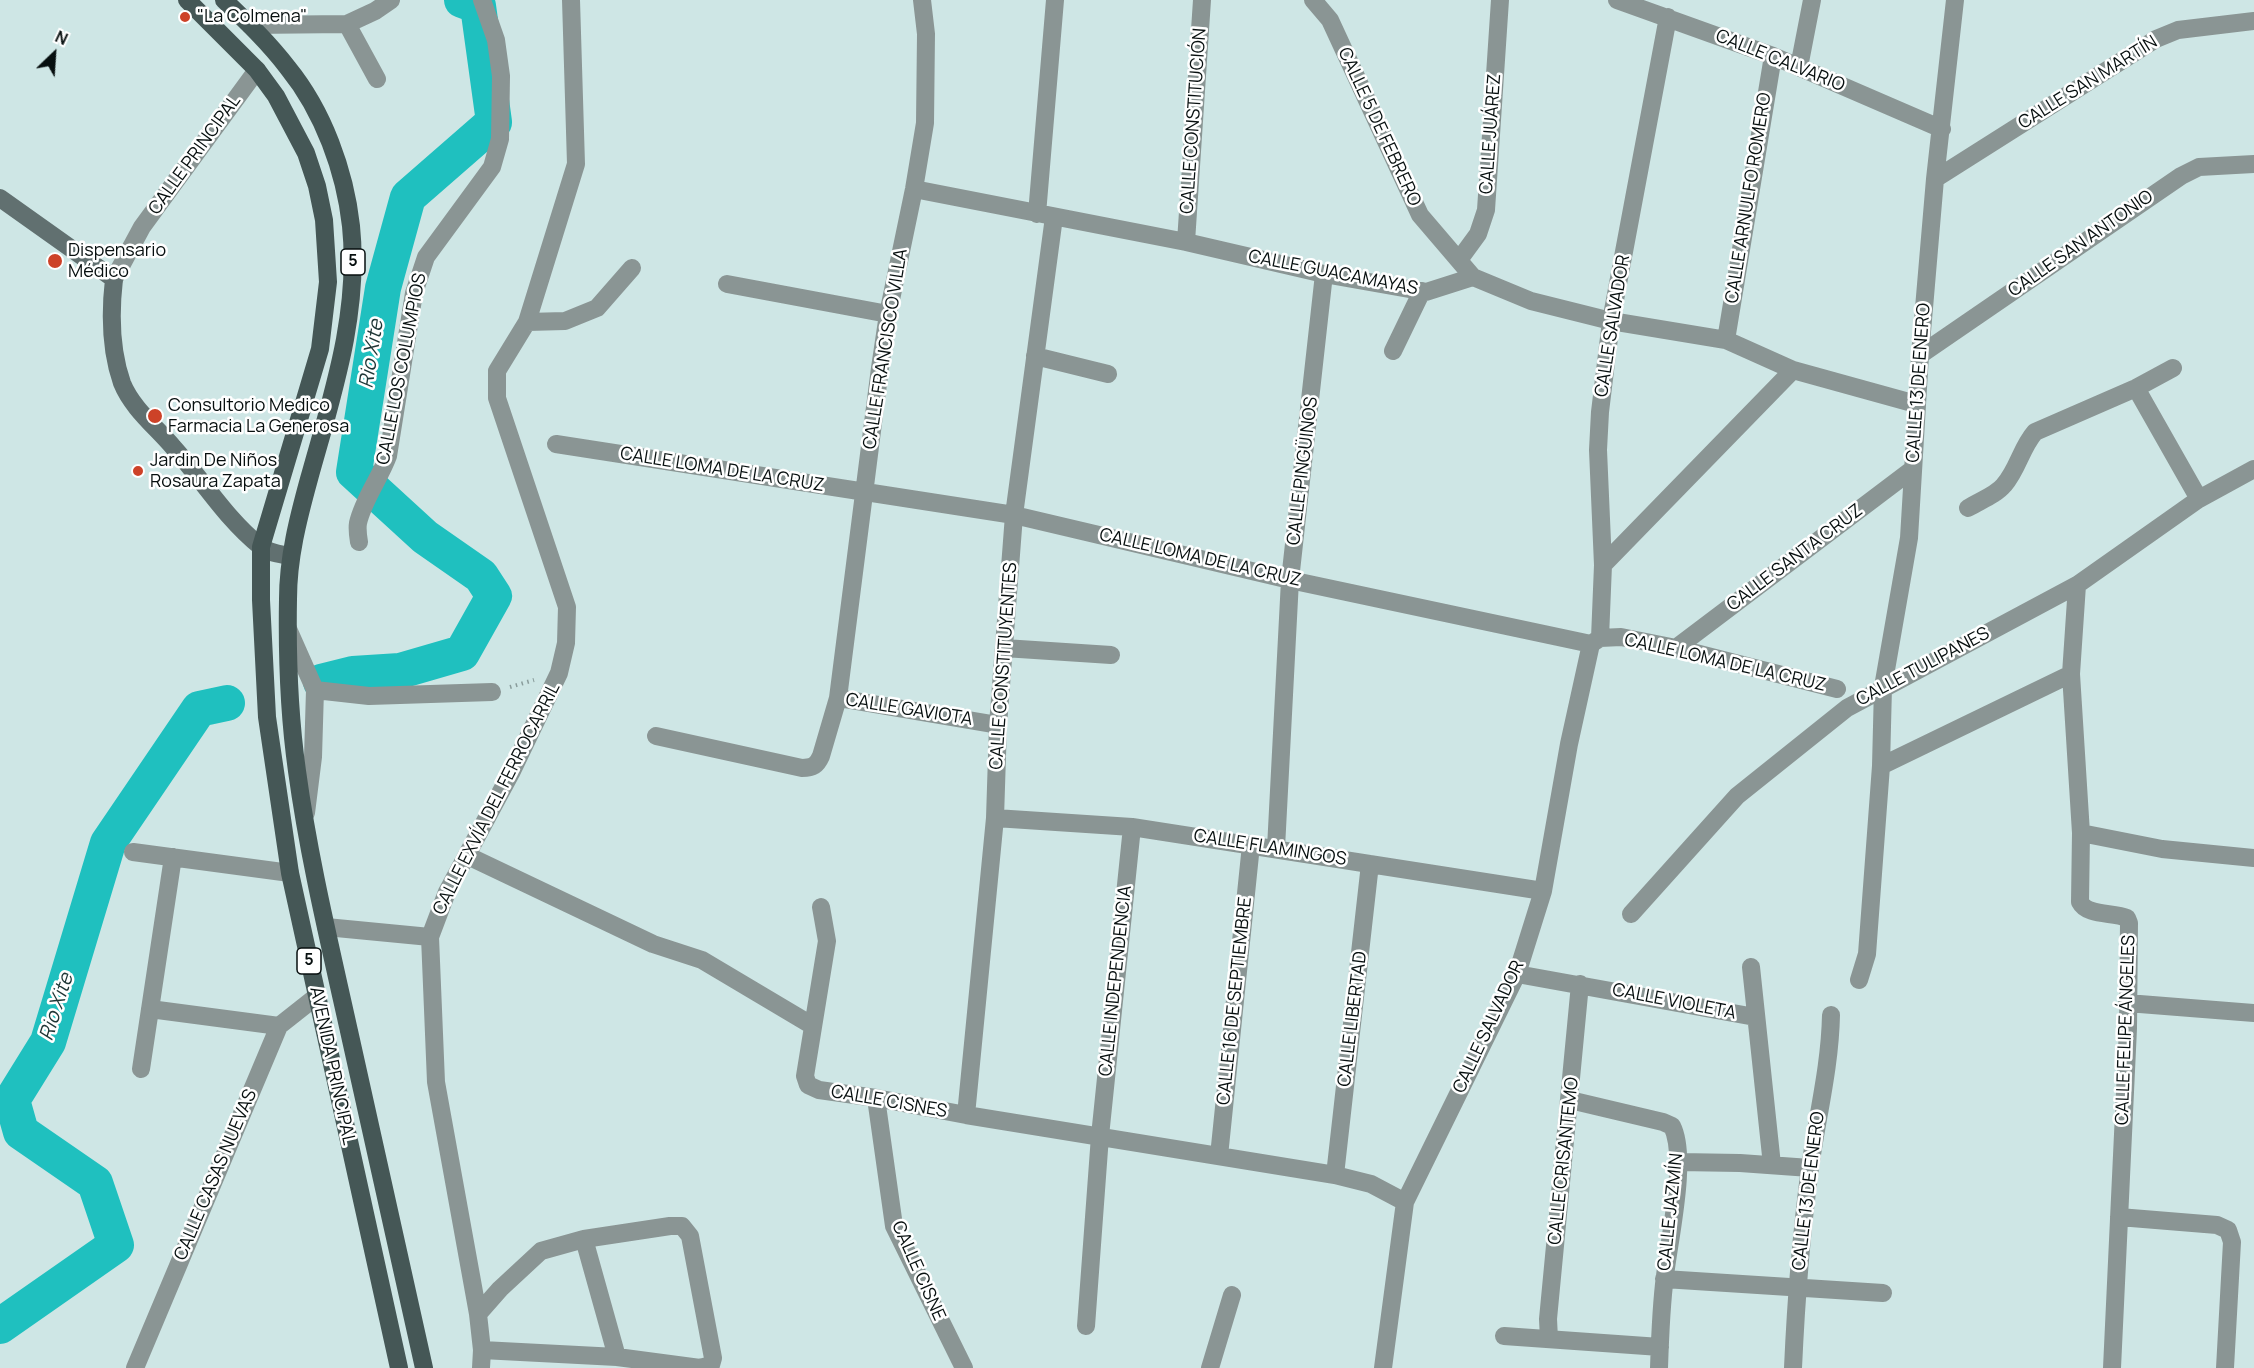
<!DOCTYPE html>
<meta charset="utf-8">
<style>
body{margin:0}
#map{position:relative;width:2254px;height:1368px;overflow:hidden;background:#cee6e5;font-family:Manrope,sans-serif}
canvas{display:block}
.north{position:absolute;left:24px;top:24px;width:60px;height:60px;-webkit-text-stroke:4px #fff;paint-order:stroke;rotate:25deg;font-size:16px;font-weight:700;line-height:24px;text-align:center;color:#070f0f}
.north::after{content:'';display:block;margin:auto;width:21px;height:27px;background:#070f0f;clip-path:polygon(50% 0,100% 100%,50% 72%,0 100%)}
</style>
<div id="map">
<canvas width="2254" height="1368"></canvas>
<div class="north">N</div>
</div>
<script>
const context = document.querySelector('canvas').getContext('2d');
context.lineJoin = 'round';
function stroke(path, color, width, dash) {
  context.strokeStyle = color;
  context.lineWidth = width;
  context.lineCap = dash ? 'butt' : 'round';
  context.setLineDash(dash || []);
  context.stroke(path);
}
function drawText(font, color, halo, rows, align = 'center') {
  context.font = font + ' Manrope,sans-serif';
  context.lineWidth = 5;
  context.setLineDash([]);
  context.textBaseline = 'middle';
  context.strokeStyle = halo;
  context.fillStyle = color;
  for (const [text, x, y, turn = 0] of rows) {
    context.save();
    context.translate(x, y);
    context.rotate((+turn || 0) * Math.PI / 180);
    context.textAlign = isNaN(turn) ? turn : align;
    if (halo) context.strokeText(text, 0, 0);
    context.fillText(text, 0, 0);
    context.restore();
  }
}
const river = new Path2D(`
 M 321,682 L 353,674 L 400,671 L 462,653 L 494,596 L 481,576 L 425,537 L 354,472 L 383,288 L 408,197 L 494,122 L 478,6 L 462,0
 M 0,1326 L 116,1245 L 95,1183 L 21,1132 L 12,1100 L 48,1042 L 108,843 L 199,709 L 227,703`);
const path = new Path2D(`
 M 510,687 L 534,680`);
const street = new Path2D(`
 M 1313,0 L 1330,20 L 1420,215 L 1473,277
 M 1617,0 L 1773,56 L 1942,129
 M 347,24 L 377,79
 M 250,25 L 347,24 L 375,11 L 391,0
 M 1799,67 L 1812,0
 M 1935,179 L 2156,39 L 2178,30 L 2254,21
 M 914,189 L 1186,242 L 1324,274 L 1426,292 L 1473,277 L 1531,301 L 1611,321 L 1726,340 L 1793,370 L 1916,404
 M 1037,214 L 1055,0
 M 1186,242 L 1202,0
 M 1459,260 L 1478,234 L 1486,210 L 1500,0
 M 114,279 L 142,227 L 257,70
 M 727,284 L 888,314
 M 527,322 L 565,321 L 597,308 L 632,268
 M 1726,340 L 1773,56
 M 1393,351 L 1422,291
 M 1920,355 L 2181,176 L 2199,167 L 2254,164
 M 1035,356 L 1108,374
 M 2136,388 L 2199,499
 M 556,444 L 1014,515 L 1290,580 L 1591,644 L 1600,638 L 1621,637 L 1676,648 L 1837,689
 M 1968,508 C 1979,501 1996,495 2004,485 C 2018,469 2021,448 2035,432 L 2136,388 L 2173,368
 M 359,542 C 358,536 357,529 358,523 C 363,500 380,478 388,456 L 414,293 L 426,257 L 492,167 L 500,139 L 501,76 L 496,40 L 482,0
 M 1603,565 L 1793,370
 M 2077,585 L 2071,674 L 2081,833 L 2080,902 C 2087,916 2113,912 2127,918 L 2129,923 L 2128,1028 L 2112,1368
 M 288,629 L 315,690 L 313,757 L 306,813
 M 1600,638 L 1603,565 L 1598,450 L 1600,412 L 1611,321 L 1668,17
 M 1004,648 L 1111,655
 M 1676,648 L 1913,469
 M 315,690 L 369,696 L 492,692
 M 838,698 L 998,725
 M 656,736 L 802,768 C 813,768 817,765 821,756 L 838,698 L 880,368 L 888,314 L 914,189 L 925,123 L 926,34 L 922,0
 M 1881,766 L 2071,674
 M 995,818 L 1132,827 L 1543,891
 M 2081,833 L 2162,849 L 2254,858
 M 1276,848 L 1290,580 L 1324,274
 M 133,852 L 290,873
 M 468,856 L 653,944 L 702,960 L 813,1026
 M 821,907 L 827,941 L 805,1076 L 808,1085 L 819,1090 L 876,1098 L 966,1115 L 1335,1175 L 1371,1184 L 1405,1202
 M 1631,914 L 1737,796 L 1847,708 L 2077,585 L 2199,499 L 2254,469
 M 326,927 L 430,937
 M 1751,967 L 1772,1165
 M 1517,974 L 1755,1017
 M 1859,980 L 1867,954 L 1881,766 L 1883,687 L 1909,538 L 1920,355 L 1935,179 L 1955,0
 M 2127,1003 L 2254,1013
 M 150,1009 L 279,1026
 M 141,1069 L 173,857
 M 876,1098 L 894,1226 L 964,1368
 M 1570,1100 L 1663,1122 L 1672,1126 C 1688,1158 1669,1239 1665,1276 C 1661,1306 1660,1337 1659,1368
 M 966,1115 L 995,818 L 998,725 L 1014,515 L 1054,217
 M 1219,1156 L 1251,845
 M 1679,1162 L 1740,1163 L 1810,1168
 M 1335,1175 L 1370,864
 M 2119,1217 L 2217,1225 L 2228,1230 L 2232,1242 L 2225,1368
 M 584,1239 L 617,1357
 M 1664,1279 L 1883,1293
 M 478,1314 L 500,1289 L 541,1251 L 584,1239 L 670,1226 L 682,1226 L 690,1236 L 713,1358 L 711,1365 L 700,1368 L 617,1357 L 482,1350
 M 1086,1326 L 1100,1136 L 1132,827
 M 1504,1336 L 1660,1347
 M 1549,1339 L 1548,1319 L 1580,984
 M 135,1368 L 279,1026 L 317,996
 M 481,1368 L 482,1350 L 478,1314 L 436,1082 L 430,937 L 447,892 L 511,773 L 559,673 L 566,643 L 567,607 L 497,398 L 497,371 L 527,322 L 576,164 L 571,0
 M 1210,1368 L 1232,1295
 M 1383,1368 L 1405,1202 L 1517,974 L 1543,891 L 1569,744 L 1591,644
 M 1793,1368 C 1796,1301 1801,1235 1810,1168 C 1817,1117 1830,1067 1831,1015`);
const secondary = new Path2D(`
 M 0,198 L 114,279 C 110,314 110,349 122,383 C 132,408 156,427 173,447 C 202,479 226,519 260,546 C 268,553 280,554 290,556`);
const primary = new Path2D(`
 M 187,0 L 257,70 L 276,96 L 306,153 L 317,186 L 324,220 L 328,282 L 320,349 L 261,547 L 261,600 L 267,717 L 290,873 L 399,1368
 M 224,0 C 246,21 269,43 288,68 C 323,111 345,171 351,226 C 360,314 332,396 309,479 C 298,519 288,558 288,599 C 287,656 289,714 297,771 C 309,859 330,945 349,1031 C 374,1144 399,1256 424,1368`);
const markers = [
 [185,17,6,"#cd4228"],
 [55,261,8,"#cd4228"],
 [155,416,8,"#cd4228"],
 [138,471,6,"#cd4228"]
];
const shields = [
 [353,262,24],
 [309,961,24]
];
const shieldNames = [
 ["5",353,262],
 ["5",309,961]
];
const poiNames = [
 ["\"La Colmena\"",197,17],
 ["Dispensario",68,251],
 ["Médico",68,272],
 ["Consultorio Medico",168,406],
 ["Farmacia La Generosa",168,427],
 ["Jardin De Niños",150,461],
 ["Rosaura Zapata",150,482]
];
const streetNames = [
 ["CALLE CALVARIO",1780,61,22],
 ["CALLE SAN MARTÍN",2088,83,-32],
 ["CALLE CONSTITUCIÓN",1194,121,-86],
 ["CALLE 5 DE FEBRERO",1379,127,65],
 ["CALLE JUÁREZ",1491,134,-86],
 ["CALLE PRINCIPAL",195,155,-54],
 ["CALLE ARNULFO ROMERO",1749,198,-81],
 ["CALLE SAN ANTONIO",2081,244,-35],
 ["CALLE GUACAMAYAS",1333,273,11],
 ["CALLE SALVADOR",1613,326,-81],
 ["CALLE FRANCISCO VILLA",886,349,-81],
 ["CALLE LOS COLUMPIOS",402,369,-79],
 ["CALLE 13 DE ENERO",1919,383,-86],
 ["CALLE LOMA DE LA CRUZ",722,470,9],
 ["CALLE PINGÜINOS",1303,471,-83],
 ["CALLE LOMA DE LA CRUZ",1200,558,13],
 ["CALLE SANTA CRUZ",1795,558,-37],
 ["CALLE LOMA DE LA CRUZ",1725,663,13],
 ["CALLE CONSTITUYENTES",1004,666,-86],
 ["CALLE TULIPANES",1923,667,-28],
 ["CALLE GAVIOTA",909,710,9],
 ["CALLE EXVÍA DEL FERROCARRIL",497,799,-63],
 ["CALLE FLAMINGOS",1270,848,9],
 ["CALLE INDEPENDENCIA",1116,981,-84],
 ["CALLE 16 DE SEPTIEMBRE",1235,1001,-84],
 ["CALLE VIOLETA",1674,1002,11],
 ["CALLE LIBERTAD",1353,1019,-83],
 ["CALLE SALVADOR",1489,1027,-65],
 ["CALLE FELIPE ÁNGELES",2126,1030,-88],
 ["AVENIDA PRINCIPAL",332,1066,78],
 ["CALLE CISNES",889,1102,10],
 ["CALLE CRISANTEMO",1564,1161,-84],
 ["CALLE CASAS NUEVAS",216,1175,-67],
 ["CALLE 13 DE ENERO",1809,1191,-83],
 ["CALLE JAZMÍN",1671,1212,-84],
 ["CALLE CISNE",918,1271,66]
];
const waterNames = [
 ["Rio Xite",372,354,-81],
 ["Rio Xite",57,1007,-72]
];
stroke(river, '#1fc0bf', 36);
stroke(path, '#899c9b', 4, [1.5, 4.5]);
stroke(street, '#8a9594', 18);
stroke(secondary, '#617070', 18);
stroke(primary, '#455756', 18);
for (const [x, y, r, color] of markers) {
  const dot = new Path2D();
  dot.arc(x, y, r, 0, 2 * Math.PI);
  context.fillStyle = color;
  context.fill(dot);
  stroke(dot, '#fff', 2);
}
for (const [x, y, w] of shields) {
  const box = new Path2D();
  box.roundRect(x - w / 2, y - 13, w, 26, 4.5);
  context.fillStyle = '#fff';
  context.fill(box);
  stroke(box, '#070f0f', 1.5);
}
drawText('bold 16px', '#070f0f', null, shieldNames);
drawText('18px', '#070f0f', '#fff', poiNames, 'left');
drawText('18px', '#070f0f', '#fff', streetNames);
drawText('italic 20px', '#1d3535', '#fff', waterNames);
</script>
